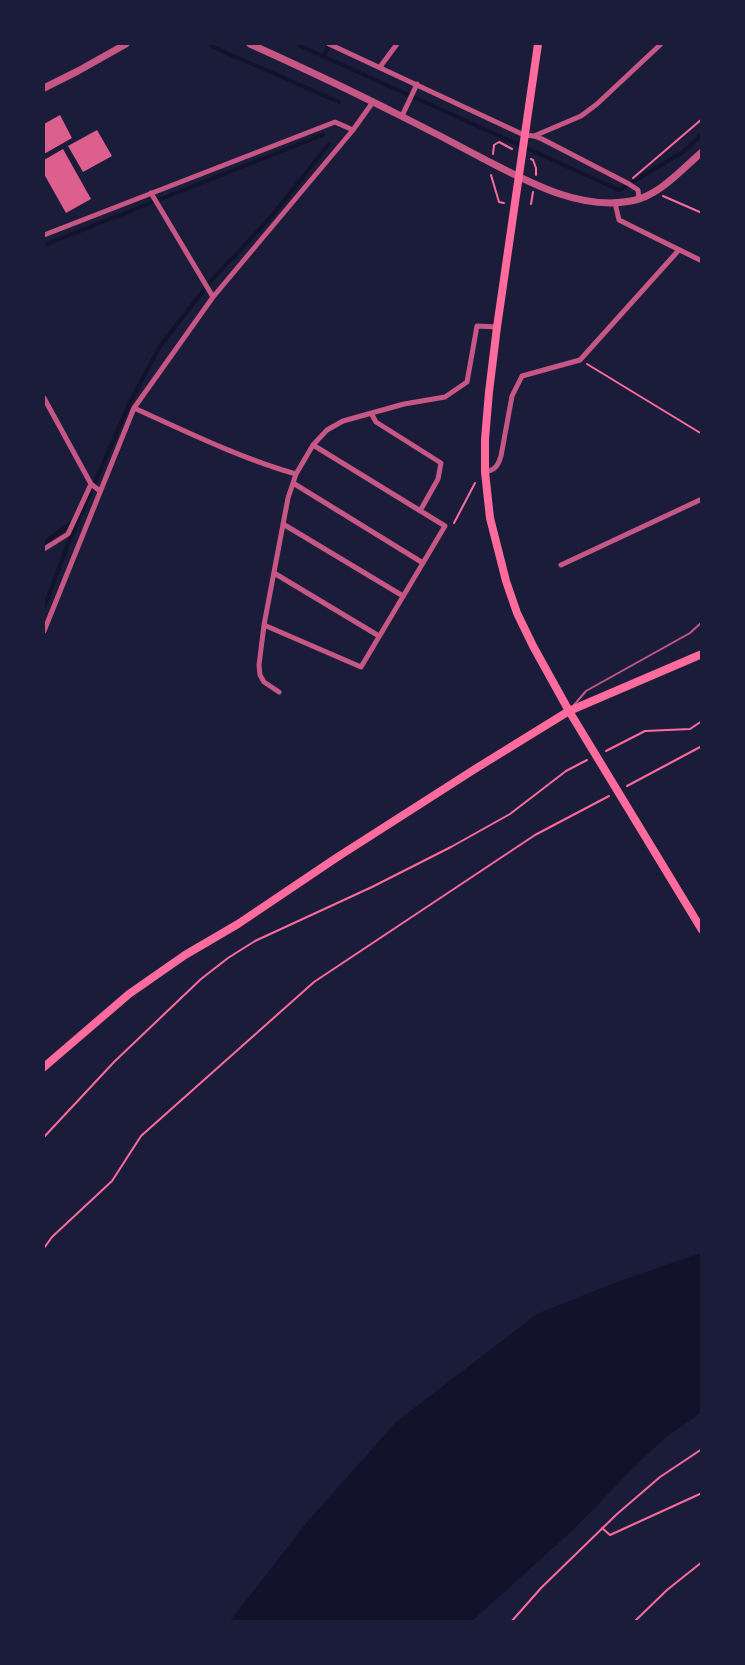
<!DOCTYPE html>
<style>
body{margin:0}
#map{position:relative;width:745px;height:1665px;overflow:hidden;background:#1b1b3a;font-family:"Roboto Condensed",sans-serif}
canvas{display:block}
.frame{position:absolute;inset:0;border:45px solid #1b1b3a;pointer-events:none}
</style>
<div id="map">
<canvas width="745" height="1665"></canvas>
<div class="frame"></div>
</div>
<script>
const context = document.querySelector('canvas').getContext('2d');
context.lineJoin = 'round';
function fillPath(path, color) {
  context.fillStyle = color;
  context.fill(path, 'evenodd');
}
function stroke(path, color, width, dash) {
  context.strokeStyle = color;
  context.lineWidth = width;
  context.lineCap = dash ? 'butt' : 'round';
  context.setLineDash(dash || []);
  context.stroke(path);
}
const water = new Path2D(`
 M 701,1253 L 701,1413 L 666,1437 L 638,1463 L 573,1530 L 472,1621 L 230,1621 L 308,1521 L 396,1422 L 537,1314 L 617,1282 Z`);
const stream = new Path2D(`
 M 296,44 L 619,190 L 683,152 L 702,134
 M 211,46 L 339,102
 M 324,56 L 328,47
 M 44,245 L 323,135
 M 44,543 L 72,523
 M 44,608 L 68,544 L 130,402 L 160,346 L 214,277 C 222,270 227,262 235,256 L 275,212 L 329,144`);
const building = new Path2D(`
 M 60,115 L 72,138 L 44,154 L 44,124 Z
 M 97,130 L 112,156 L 83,172 L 68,146 Z
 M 63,149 L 91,199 L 66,213 L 44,174 L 44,160 Z`);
const path = new Path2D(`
 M 493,154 L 494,145 L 499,142 L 512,149
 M 531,159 L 533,160 L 536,168 L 536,175
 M 491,175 L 499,202 L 504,203
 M 633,178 L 702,119
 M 663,196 L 702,213
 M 531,204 L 533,192
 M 587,364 L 702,434
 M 454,523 L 475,483
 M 606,751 L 645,731 L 690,729 L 702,721
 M 627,786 L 702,746
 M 44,1137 L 114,1062 L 201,979 L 228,958 L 255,941 L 372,887 L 451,847 L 510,814 L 566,771 L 587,760
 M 44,1248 L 52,1237 L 112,1181 L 141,1136 L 314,982 L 535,835 L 609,796
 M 602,1528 L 610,1535 L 702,1493
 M 511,1622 L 541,1588 L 617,1514 L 660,1477 L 702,1449
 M 634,1622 L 667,1590 L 702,1562`);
const service = new Path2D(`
 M 574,705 L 586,691 L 690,633 L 702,622`);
const minor = new Path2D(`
 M 329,44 L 524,135 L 534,136 L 542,139 L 629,184 L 638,190 L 639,199
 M 380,67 L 397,44
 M 402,116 L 417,84
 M 534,136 L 581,116 L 597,104 L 661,44
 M 151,193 L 213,297
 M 615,203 L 619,220 L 702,261
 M 44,235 L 335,122 L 353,130
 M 44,398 L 91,484 L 100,491
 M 134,408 C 185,431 242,459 296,474
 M 371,413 L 376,422 L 441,463 L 438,479 L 420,511
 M 485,472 C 495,470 498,466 501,456 L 512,396 L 522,376 L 580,360 L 678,251
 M 293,483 L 423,563
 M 283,524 L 403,596
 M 44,549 L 68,534 L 91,484
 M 561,565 L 702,499
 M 274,573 L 379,636
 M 264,625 L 361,667 L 445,526 L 313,445
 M 44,631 L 134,408 L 213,297 L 353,130 L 373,102
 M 279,692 L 264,682 L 260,675 L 259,665 L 264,625 L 288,498 L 296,474 L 313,445 L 327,430 L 343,421 L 404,404 L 445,397 L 467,382 L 477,326 L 497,327`);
const tertiary = new Path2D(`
 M 250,44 C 301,67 352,91 403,117 C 429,130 454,143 480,157 C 525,180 578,211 631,201 C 659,196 681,170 702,152
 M 44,88 L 78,71 L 126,44`);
const primary = new Path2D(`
 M 538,44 L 497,327 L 489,392 L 485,439 L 485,472 L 490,518 L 506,581 L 517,613 L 533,646 L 569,711 L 702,930
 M 44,1067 L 129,994 L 185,955 L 238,924 L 336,858 L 475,769 L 569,711 L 702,654`);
fillPath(water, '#12122b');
stroke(stream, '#12122b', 4);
fillPath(building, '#dd5f8e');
stroke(path, '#ff6b9d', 2);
stroke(service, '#c65784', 2);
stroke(minor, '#c65784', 5);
stroke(tertiary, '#c65784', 7);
stroke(primary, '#ff6b9d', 8);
</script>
